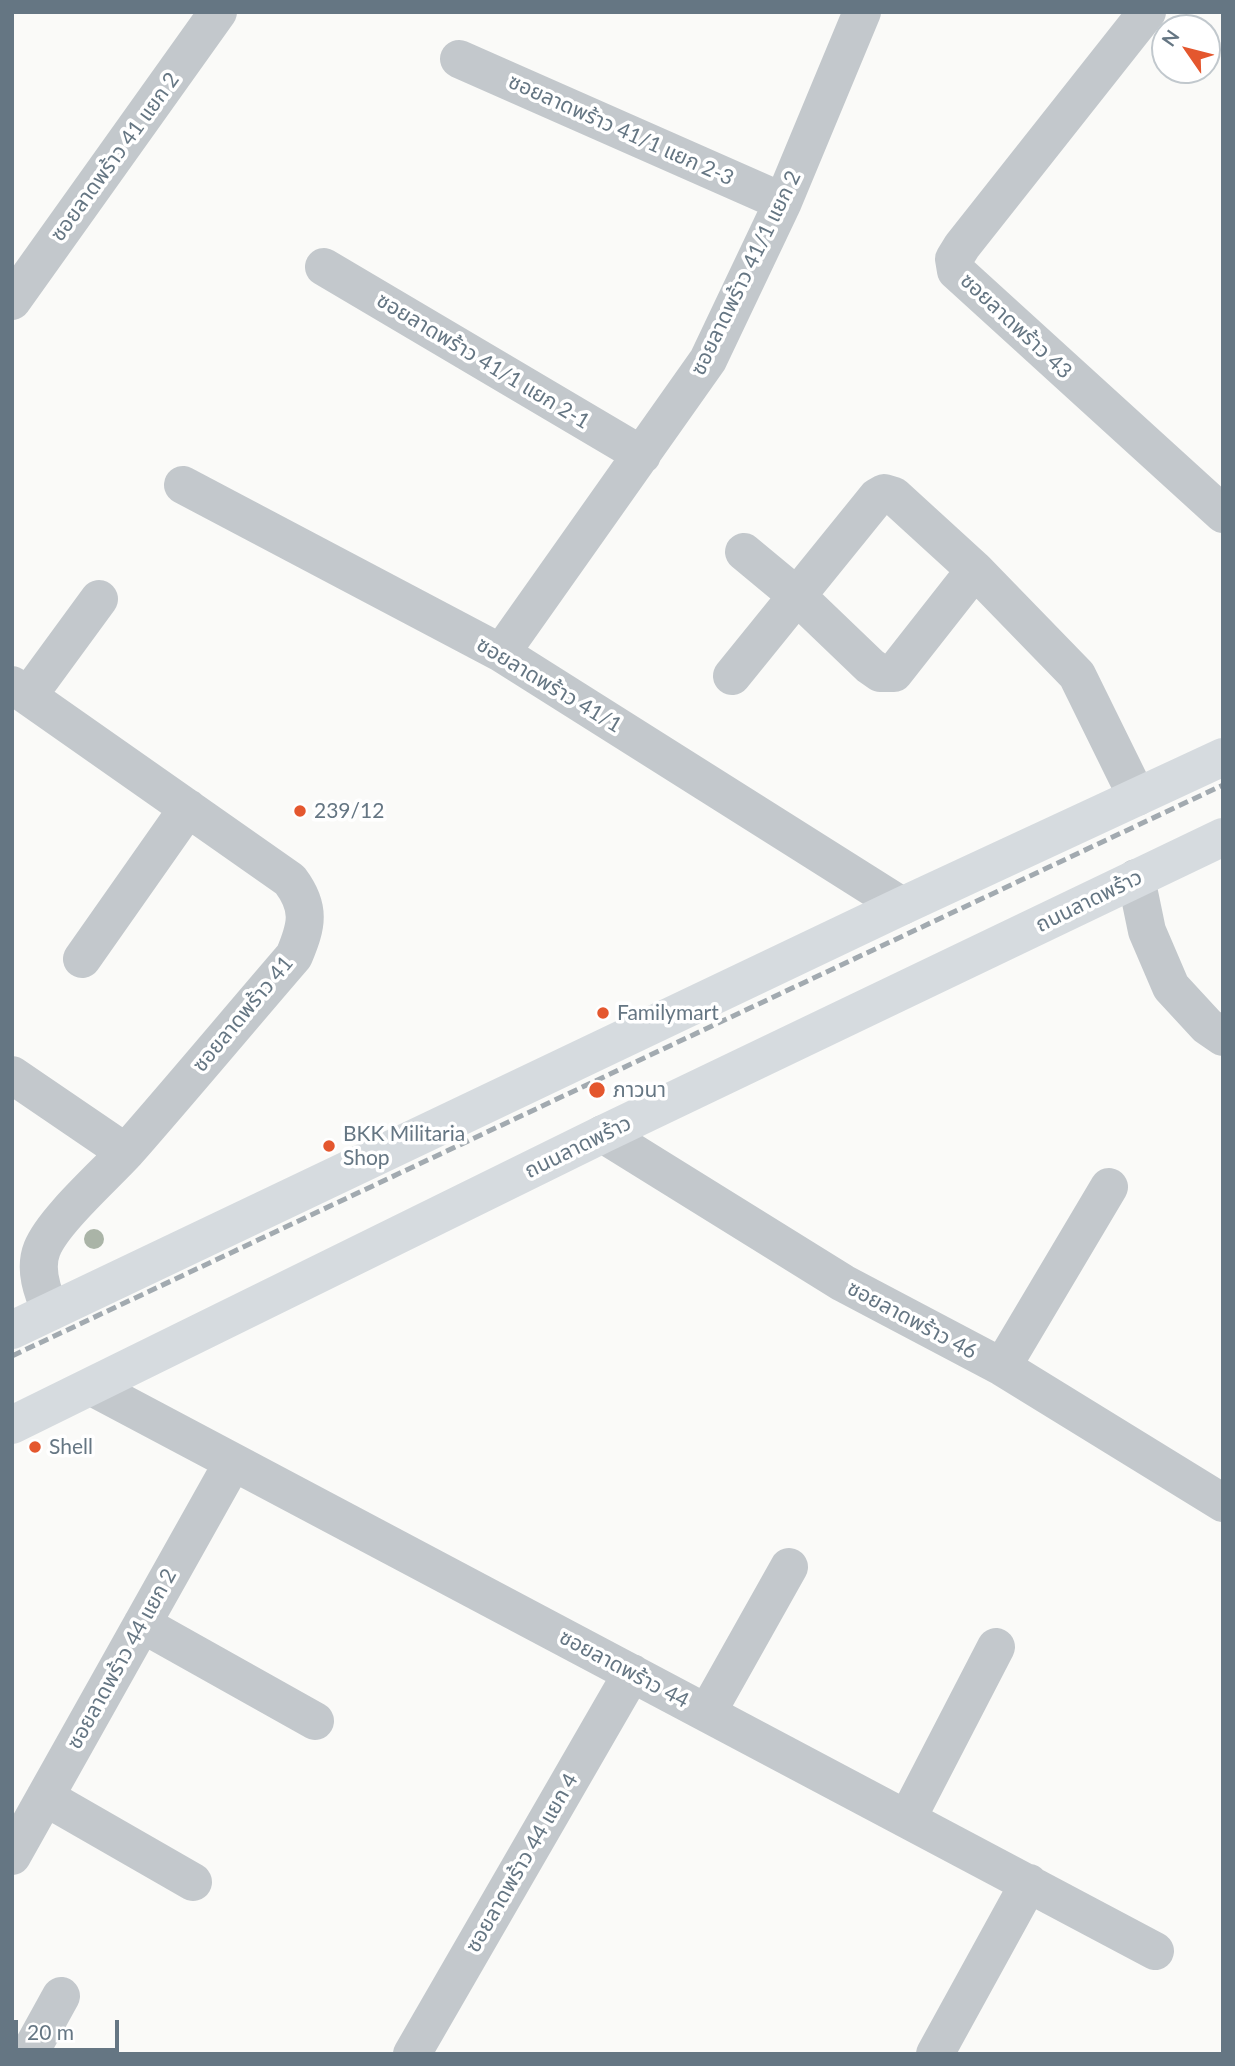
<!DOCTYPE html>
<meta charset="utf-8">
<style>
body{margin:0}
#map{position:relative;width:1235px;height:2066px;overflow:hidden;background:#fafaf8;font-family:Lato,sans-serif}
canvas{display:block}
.frame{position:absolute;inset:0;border:14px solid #657683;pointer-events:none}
.north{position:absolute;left:1151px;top:14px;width:70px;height:70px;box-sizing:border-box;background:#fff;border:2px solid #c1c8cd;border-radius:50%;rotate:305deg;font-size:19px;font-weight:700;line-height:28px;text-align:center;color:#657683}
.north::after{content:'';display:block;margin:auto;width:24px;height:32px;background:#e4572e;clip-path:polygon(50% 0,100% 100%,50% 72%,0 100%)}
.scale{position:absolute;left:14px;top:2020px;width:105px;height:32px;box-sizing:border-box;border:4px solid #657683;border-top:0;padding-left:9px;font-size:21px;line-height:24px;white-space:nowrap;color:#657683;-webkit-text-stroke:5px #fff;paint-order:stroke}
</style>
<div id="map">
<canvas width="1235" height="2066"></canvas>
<div class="frame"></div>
<div class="north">N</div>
<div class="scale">20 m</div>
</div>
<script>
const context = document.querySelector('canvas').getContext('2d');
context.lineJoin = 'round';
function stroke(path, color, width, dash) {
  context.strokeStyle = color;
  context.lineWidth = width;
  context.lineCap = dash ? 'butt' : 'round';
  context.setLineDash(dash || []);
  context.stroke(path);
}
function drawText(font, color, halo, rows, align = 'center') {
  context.font = font + ' Lato,"Noto Sans Thai",sans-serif';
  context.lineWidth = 7;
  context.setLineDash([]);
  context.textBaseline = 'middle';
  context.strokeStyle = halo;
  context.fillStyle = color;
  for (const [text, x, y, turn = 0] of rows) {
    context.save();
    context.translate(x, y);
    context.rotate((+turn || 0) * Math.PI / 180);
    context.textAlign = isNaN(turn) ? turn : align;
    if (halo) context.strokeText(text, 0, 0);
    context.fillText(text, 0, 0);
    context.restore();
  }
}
const minor = new Path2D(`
 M 1147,12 L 962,246 L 954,259 L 956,271 L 1223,514
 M 459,59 L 783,202
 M 324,267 L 642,455
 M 12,301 L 218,12
 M 183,485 L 501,653 L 902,906
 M 744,552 L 797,596 L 870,666 L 880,673 L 894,673 L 975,570
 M 501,653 L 708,360 L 783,202 L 862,12
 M 732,676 L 877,497 L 884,493 L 894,496 L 975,570 L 1077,675 L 1137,797
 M 12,685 L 290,880 C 311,908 307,925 294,956 C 238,1021 183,1087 126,1152 C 104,1176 53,1221 42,1249 C 34,1269 42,1292 51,1311
 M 28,696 L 99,599
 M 1136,878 L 1147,931 L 1171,987 L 1207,1026 L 1223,1037
 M 82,959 L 188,808
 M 12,1075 L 125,1152
 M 603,1134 L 843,1283 L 1002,1367 L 1223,1503
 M 1002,1367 L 1109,1187
 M 92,1387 L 1155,1951
 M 142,1624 L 315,1721
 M 707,1713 L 789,1567
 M 45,1797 L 193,1882
 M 907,1819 L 996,1647
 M 12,1856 L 233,1462
 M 29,2054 L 61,1996
 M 412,2054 L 632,1673
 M 935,2054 L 1029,1883`);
const major = new Path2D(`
 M 12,1330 L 902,906 L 1223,757
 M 12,1425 L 603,1134 L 1223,837`);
const rail = new Path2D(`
 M 12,1356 L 1223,785`);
const trees = [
 [94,1239]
];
const markers = [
 [300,811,7,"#e4572e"],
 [603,1013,7,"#e4572e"],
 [597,1090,9,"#e4572e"],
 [329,1146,7,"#e4572e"],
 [35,1447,7,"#e4572e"]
];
const streetNames = [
 ["ซอยลาดพร้าว 41/1 แยก 2-3",621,130,24],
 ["ซอยลาดพร้าว 41 แยก 2",115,157,-54],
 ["ซอยลาดพร้าว 41/1 แยก 2",746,273,-64],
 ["ซอยลาดพร้าว 43",1016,326,43],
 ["ซอยลาดพร้าว 41/1 แยก 2-1",483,361,31],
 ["ซอยลาดพร้าว 41/1",549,685,31],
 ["ถนนลาดพร้าว",1089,901,-26],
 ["ซอยลาดพร้าว 41",243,1014,-50],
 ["ถนนลาดพร้าว",578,1147,-26],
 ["ซอยลาดพร้าว 46",912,1320,28],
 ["ซอยลาดพร้าว 44 แยก 2",122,1659,-61],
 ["ซอยลาดพร้าว 44",624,1669,28],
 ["ซอยลาดพร้าว 44 แยก 4",522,1863,-60]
];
const poiNames = [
 ["239/12",314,811],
 ["Familymart",617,1013],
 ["ภาวนา",613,1090],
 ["BKK Militaria",343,1134],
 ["Shop",343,1158],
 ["Shell",49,1447]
];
stroke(minor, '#c3c8cc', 38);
stroke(major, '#d6dbdf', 38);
stroke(rail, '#a2aab0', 5, [10, 5]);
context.fillStyle = '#aab4a7';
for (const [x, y] of trees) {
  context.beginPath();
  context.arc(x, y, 10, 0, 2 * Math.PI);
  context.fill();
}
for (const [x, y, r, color] of markers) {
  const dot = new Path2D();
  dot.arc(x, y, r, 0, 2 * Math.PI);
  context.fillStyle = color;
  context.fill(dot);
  stroke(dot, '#fff', 2.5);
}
drawText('21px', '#657683', '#fff', streetNames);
drawText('21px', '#657683', '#fff', poiNames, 'left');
</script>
